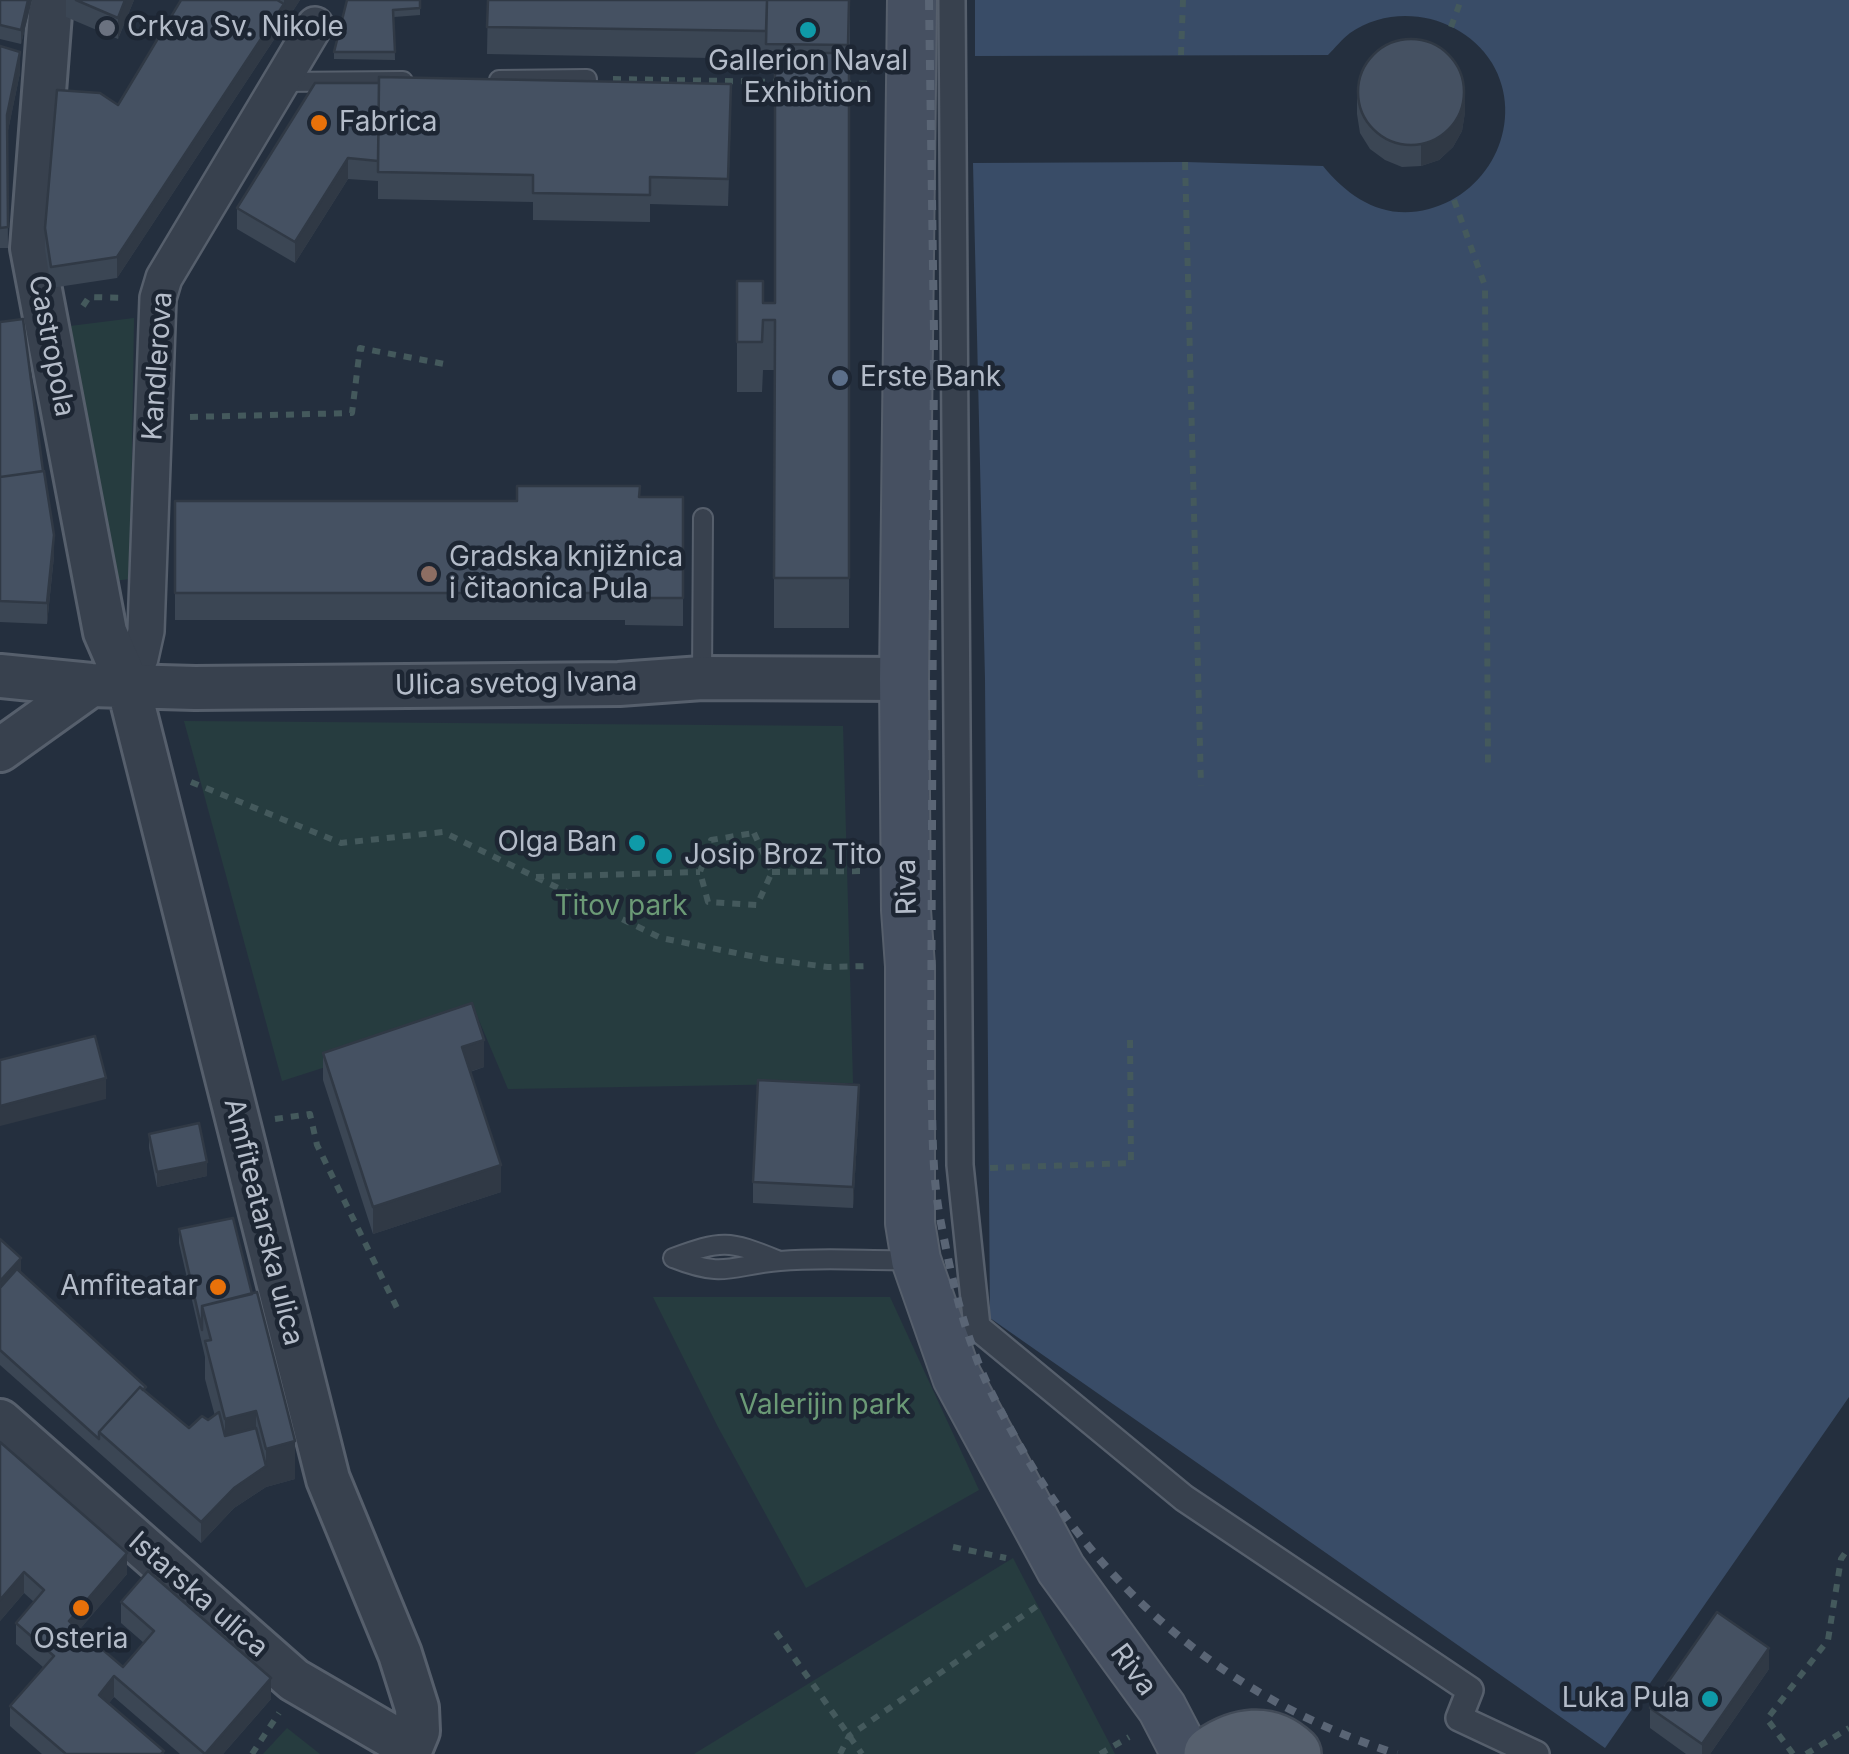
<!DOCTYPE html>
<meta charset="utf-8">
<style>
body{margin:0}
canvas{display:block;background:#242f3e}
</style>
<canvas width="1849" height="1754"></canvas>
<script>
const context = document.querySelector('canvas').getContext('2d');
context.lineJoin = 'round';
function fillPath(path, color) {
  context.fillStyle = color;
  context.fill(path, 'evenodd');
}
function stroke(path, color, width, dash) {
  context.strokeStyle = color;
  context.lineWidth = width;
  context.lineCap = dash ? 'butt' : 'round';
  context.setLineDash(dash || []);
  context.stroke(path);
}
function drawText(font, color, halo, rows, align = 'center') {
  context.font = font + ' Inter,sans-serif';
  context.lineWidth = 9;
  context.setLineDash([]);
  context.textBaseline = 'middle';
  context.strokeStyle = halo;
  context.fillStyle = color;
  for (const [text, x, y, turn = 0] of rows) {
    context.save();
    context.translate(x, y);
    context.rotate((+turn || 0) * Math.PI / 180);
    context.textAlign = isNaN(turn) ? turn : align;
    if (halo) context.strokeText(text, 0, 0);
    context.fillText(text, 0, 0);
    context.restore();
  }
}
const green = new Path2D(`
 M 134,318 L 130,579 L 113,581 L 70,326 Z
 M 184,721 L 843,726 L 853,1083 L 508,1089 L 478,1018 L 282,1081 Z
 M 653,1297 L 890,1297 L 979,1490 L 806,1588 L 718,1427 Z
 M 1013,1558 L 1115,1754 L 694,1754 Z
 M 287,1728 L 320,1754 L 263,1754 Z`);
const water = new Path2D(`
 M 975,0 L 1849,0 L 1849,1397 L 1605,1748 L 990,1318 L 985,679 L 973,163 L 1185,162 L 1323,166 C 1350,199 1385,221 1429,209 C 1491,193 1526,120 1492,63 C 1463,16 1396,1 1350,33 C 1342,39 1335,48 1328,55 L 975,56 Z`);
const path = new Path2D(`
 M 1451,27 L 1461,0
 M 1181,55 L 1183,0
 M 613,79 L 781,82
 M 843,83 L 871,84
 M 1185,162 L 1201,786
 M 1454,200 L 1485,286 L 1488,768
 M 83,306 L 89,297 L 126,298
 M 190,417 L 352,413 L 360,348 L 444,364
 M 191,782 L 341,843 L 443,832 L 661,938 L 766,959 L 828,967 L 869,966
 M 754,833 L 772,872 L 757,905 L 708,902 L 700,872 L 711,840 Z
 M 772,872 L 866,871
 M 536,877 L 700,872
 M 275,1119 L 310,1114 L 317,1145 L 397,1308
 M 990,1168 L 1131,1163 L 1130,1037
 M 953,1547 L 1006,1558
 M 776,1632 L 862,1754
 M 252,1754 L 279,1713
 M 840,1754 L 849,1736 L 1037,1606
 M 1100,1754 L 1129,1737
 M 1793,1754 L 1767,1719 L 1828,1640 L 1841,1559 L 1849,1547
 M 1806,1754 L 1849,1728`);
const service = new Path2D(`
 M 499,80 L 587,79
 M 279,82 L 403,81
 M 702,678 L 703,518
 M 673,1258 C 726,1279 730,1265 780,1261 C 824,1257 870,1261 914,1260
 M 673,1258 C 722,1240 728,1240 777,1260`);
const pedestrian = new Path2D(`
 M 952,0 L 960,1165 L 977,1327 L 1184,1498 L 1470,1690 L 1459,1718 L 1536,1754`);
const minor = new Path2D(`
 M 128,685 L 140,658 L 146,631 L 158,298 L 164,278 L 315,25`);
const tertiary = new Path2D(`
 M 0,676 L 91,685 L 195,688 L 619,684 L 702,678 L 904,679
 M 0,750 L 91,685
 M 0,1421 L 294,1680 L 411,1748 L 418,1731 L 417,1708 L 400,1654 L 328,1479 L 128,685 L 105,632 L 32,248 L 50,14 L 54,0`);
const secondary = new Path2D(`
 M 912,0 L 904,679 L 906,910 L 910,966 L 910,1223 L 916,1260 L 957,1377 L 1061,1569 L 1162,1708 L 1186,1754`);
const primary = new Path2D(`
 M 1212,1754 C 1238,1736 1268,1730 1293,1754`);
const rail = new Path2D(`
 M 929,0 L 934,333 L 931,1071 C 933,1122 931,1173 941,1223 C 949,1265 958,1308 973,1348 C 983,1379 999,1408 1015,1437 C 1099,1591 1230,1700 1397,1754`);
const wall = new Path2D(`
 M 0,0 L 32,0 L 21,44 L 0,39 Z
 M 66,0 L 134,0 L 118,39 L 66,17 Z
 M 181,0 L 300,0 L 117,278 L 51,288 L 45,249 L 45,228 Z
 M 347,0 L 420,0 L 420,15 L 394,17 L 395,60 L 334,59 L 334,52 Z
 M 488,0 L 850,0 L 849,628 L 774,628 L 774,370 L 763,370 L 762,392 L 737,392 L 737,281 L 763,303 L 775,303 L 775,65 L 766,65 L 766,59 L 487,54 Z
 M 0,46 L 20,73 L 7,135 L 8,248 L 0,248 Z
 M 315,83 L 731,111 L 728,206 L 650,204 L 650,222 L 533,220 L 533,202 L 378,199 L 378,181 L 348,179 L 295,263 L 237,229 L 237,208 Z
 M 1357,94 L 1465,112 L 1462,131 L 1453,147 L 1439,160 L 1421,166 L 1402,167 L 1385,160 L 1370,149 L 1360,133 L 1357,114 Z
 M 0,322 L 54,556 L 47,624 L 0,622 Z
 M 683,497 L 683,626 L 625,625 L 625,620 L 175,620 L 175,501 L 517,501 Z
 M 323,1053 L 484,1067 L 470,1072 L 501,1192 L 373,1234 L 323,1080 Z
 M 859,1106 L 853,1208 L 753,1203 L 753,1182 Z
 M 149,1134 L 207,1176 L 157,1187 L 149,1148 Z
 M 179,1229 L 295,1479 L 266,1487 L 234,1508 L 201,1543 L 0,1365 L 0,1239 L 21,1273 L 146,1392 L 189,1428 L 208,1420 L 215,1416 L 205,1379 L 205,1357 L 179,1243 Z
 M 0,1442 L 127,1574 L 79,1630 L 123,1667 L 144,1643 L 121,1623 L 121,1602 L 271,1699 L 223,1754 L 180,1754 L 114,1697 L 109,1703 L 164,1754 L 42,1754 L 10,1726 L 10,1706 L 43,1667 L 16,1644 L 16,1623 L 34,1602 L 24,1593 L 0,1621 Z
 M 1769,1669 L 1710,1754 L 1686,1754 L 1650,1728 L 1650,1708 Z`);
const shadedWall = new Path2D(`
 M 28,0 L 32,0 L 21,44 L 21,30 Z
 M 125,0 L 134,0 L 118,39 L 118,18 Z
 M 284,0 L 300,0 L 117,278 L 117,257 L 284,4 Z
 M 20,52 L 20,73 L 7,136 L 7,115 Z
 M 1465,91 L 1465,112 L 1462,131 L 1453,147 L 1439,160 L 1421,166 L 1421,145 Z
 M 348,158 L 348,179 L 295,263 L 295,242 Z
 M 54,535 L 54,556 L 47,624 L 47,603 Z
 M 484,1040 L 484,1067 L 462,1074 L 462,1047 Z
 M 106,1078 L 106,1099 L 0,1126 L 0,1106 Z
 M 859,1085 L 859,1106 L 853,1208 L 853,1187 Z
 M 207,1162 L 207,1176 L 157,1187 L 157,1172 Z
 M 501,1165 L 501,1192 L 373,1234 L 373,1207 Z
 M 21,1258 L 21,1279 L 0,1302 L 0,1281 Z
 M 256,1411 L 256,1449 L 225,1457 L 225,1419 Z
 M 295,1441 L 295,1479 L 266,1487 L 266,1449 Z
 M 266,1466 L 266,1487 L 234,1508 L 201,1543 L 201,1522 L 234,1488 Z
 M 127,1553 L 127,1574 L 69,1642 L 69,1621 Z
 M 24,1572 L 24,1593 L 0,1621 L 0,1600 Z
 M 1769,1648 L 1769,1669 L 1710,1754 L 1702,1754 L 1702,1744 Z
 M 114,1676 L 114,1697 L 99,1715 L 99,1695 Z
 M 271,1678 L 271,1699 L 223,1754 L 205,1754 Z`);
const building = new Path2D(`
 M 0,0 L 28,0 L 21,30 L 0,25 Z
 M 76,0 L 125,0 L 118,18 Z
 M 181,0 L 277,0 L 284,4 L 117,257 L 51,267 L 45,228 L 57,90 L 100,93 L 118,105 Z
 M 347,0 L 420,0 L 420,8 L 393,10 L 395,52 L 334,52 Z
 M 488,0 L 767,0 L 766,31 L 487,27 Z
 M 767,0 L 849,0 L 848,45 L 766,44 Z
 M1358 92a53 53 0 1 1 106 0a53 53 0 1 1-106 0Z
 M 0,46 L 20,52 L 7,115 L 8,227 L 0,228 Z
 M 775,53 L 849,53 L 849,578 L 774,578 L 775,320 L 763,320 L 762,342 L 737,342 L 737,281 L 763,281 L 763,303 L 775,303 Z
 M 379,77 L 731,84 L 728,179 L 650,177 L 650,195 L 533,193 L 533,175 L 378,172 Z
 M 315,83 L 379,83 L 378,161 L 348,158 L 295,242 L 237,208 Z
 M 23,319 L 43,471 L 0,477 L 0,322 Z
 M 44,471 L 54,535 L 47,603 L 0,601 L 0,477 Z
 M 517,486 L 640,486 L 639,497 L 683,497 L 683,598 L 625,598 L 625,593 L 175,593 L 175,501 L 517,501 Z
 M 472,1003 L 484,1040 L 462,1047 L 501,1165 L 373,1207 L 323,1053 Z
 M 95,1036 L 106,1078 L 0,1106 L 0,1060 Z
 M 758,1080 L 859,1085 L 853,1187 L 753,1182 Z
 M 199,1123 L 207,1162 L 157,1172 L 149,1134 Z
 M 233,1218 L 252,1294 L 202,1306 L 202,1330 L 179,1229 Z
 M 0,1239 L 21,1258 L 0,1281 Z
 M 17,1269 L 146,1387 L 143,1390 L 140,1387 L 99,1432 L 99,1439 L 0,1350 L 0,1288 Z
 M 257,1292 L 295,1441 L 266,1449 L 256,1411 L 225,1419 L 205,1341 L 211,1340 L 202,1306 Z
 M 140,1387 L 189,1428 L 202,1416 L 208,1420 L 219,1412 L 225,1436 L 256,1428 L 266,1466 L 234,1488 L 201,1522 L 99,1432 Z
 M 0,1442 L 127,1553 L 69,1621 L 123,1667 L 154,1631 L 121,1602 L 148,1571 L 271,1678 L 205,1754 L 114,1676 L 99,1695 L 164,1751 L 161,1754 L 66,1754 L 10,1706 L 54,1656 L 16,1623 L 44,1590 L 24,1572 L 0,1600 Z
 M 1717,1612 L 1769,1648 L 1702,1744 L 1650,1708 Z`);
const markers = [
 [107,28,10,"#6b7280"],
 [808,30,10,"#0f9aa8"],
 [319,123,10,"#e8710a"],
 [840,378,10,"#5c6f8a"],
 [429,574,10,"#8d6e63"],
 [637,843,10,"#0f9aa8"],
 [664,856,10,"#0f9aa8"],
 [218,1287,10,"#e8710a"],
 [81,1608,10,"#e8710a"],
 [1710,1699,10,"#0f9aa8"]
];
const poiNames = [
 ["Crkva Sv. Nikole",127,28],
 ["Gallerion Naval",808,62,"center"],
 ["Exhibition",808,94,"center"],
 ["Fabrica",339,123],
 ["Erste Bank",860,378],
 ["Gradska knjižnica",449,558],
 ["i čitaonica Pula",449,590],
 ["Olga Ban",617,843,"right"],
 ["Josip Broz Tito",684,856],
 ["Amfiteatar",198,1287,"right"],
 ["Osteria",81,1640,"center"],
 ["Luka Pula",1690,1699,"right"]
];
const streetNames = [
 ["Castropola",51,346,79],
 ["Kandlerova",158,366,-86],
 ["Ulica svetog Ivana",516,684,-1],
 ["Riva",907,887,-91],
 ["Amfiteatarska ulica",263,1222,76],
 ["Istarska ulica",198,1595,41],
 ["Riva",1133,1670,53]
];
const parkNames = [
 ["Titov park",621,907],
 ["Valerijin park",825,1406]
];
fillPath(green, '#263c3f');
fillPath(water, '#394c67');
stroke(service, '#565f6c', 22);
stroke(pedestrian, '#565f6c', 30);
stroke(minor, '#565f6c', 40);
stroke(tertiary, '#565f6c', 48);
stroke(secondary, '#565f6c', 52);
stroke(primary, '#414a57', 60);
stroke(path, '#44595c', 6, [8, 8]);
stroke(service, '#38414e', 18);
stroke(pedestrian, '#38414e', 25);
stroke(minor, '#38414e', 35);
stroke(tertiary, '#38414e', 42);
stroke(secondary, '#465061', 48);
stroke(primary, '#56606e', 55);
stroke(rail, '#5a6575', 8, [10, 10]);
fillPath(wall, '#3b4654');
fillPath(shadedWall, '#303945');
fillPath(building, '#455162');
stroke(building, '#303945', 2.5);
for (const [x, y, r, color] of markers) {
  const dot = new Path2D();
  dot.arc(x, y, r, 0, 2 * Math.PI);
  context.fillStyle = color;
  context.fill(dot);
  stroke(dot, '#1d2633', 4);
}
drawText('28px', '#b4bcc9', '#1d2633', poiNames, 'left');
drawText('28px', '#b4bcc9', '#1d2633', streetNames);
drawText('28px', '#6b9a76', '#1d2633', parkNames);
</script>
